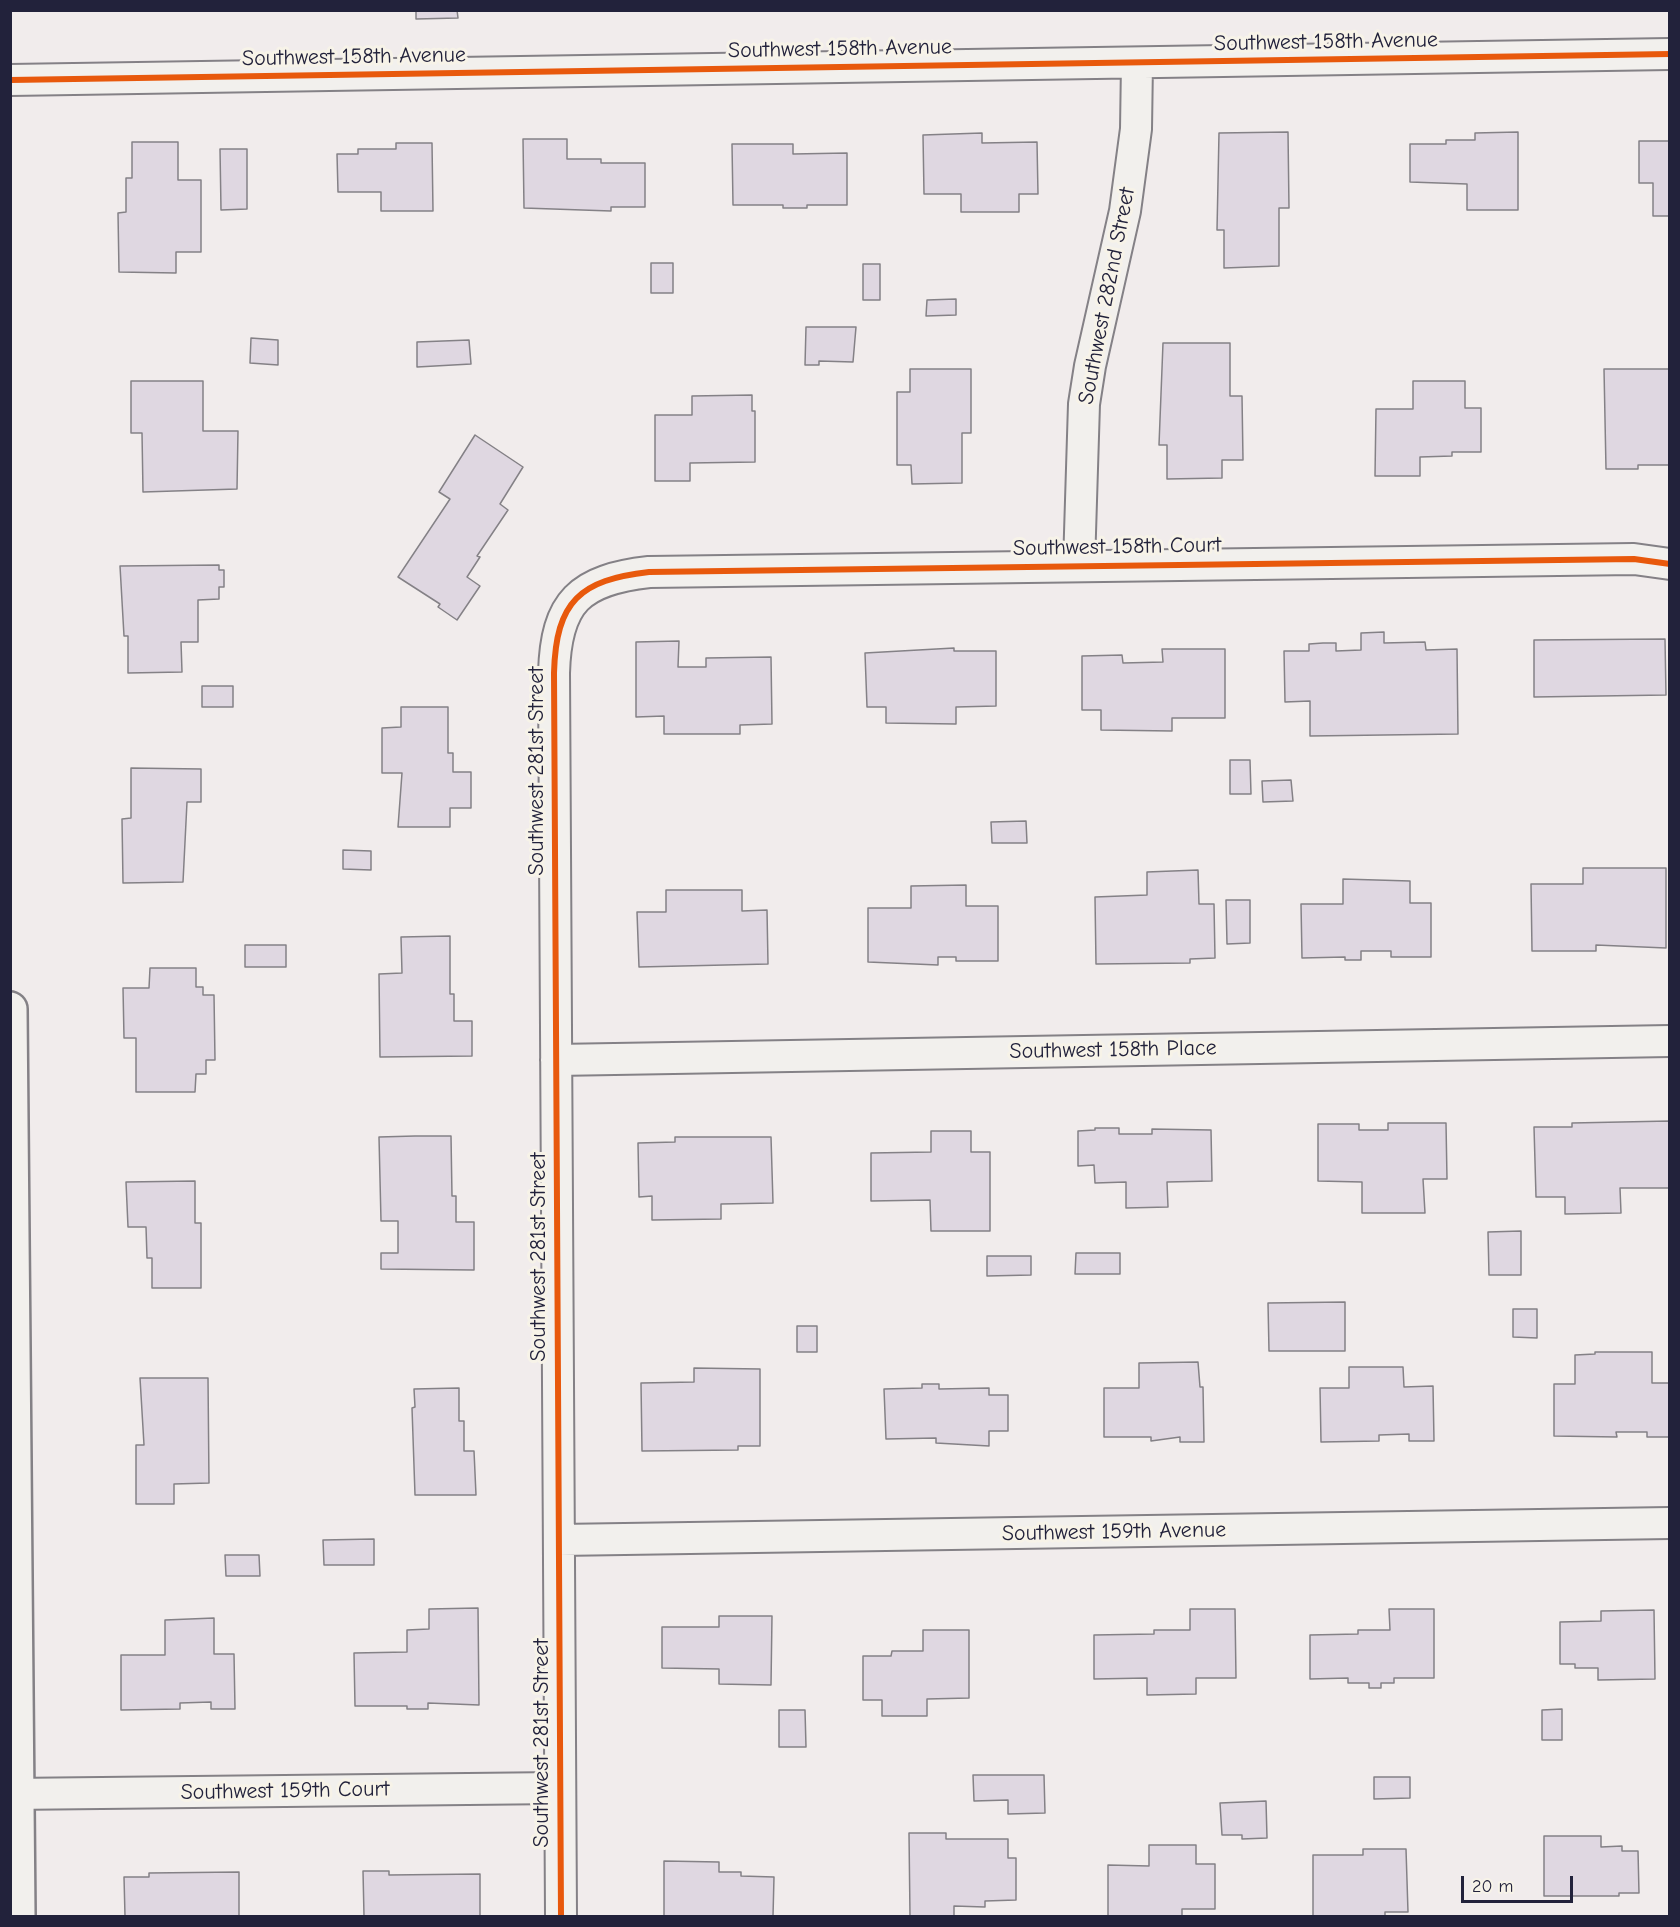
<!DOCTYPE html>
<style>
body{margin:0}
#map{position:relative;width:1680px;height:1927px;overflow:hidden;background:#f1ecec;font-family:"Comic Neue",sans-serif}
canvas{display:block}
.frame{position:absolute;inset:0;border:12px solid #22223b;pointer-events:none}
.scale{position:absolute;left:1461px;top:1876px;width:112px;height:27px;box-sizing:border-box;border:3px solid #22223b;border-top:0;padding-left:8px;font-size:18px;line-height:21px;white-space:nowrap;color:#22223b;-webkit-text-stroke:4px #f7f3e8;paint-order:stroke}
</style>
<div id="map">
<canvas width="1680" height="1927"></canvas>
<div class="frame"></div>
<div class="scale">20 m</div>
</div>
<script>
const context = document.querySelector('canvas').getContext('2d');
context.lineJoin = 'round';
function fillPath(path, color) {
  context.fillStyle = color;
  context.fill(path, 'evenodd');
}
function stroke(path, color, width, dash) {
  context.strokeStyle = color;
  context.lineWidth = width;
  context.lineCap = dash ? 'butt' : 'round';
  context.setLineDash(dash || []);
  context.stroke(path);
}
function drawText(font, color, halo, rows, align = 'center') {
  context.font = font + ' "Comic Neue",sans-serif';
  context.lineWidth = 6;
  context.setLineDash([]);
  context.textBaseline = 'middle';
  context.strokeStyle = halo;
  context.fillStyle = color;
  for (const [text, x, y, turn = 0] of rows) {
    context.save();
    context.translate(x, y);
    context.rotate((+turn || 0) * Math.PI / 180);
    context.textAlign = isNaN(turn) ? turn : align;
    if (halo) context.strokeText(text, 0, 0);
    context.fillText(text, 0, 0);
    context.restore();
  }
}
const building = new Path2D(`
 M 416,10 L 457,10 L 458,18 L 416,19 Z
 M 1288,132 L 1289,208 L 1279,208 L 1279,266 L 1224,268 L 1224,230 L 1217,230 L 1219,133 Z
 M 1518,132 L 1518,210 L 1467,210 L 1467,184 L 1410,182 L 1410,144 L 1446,144 L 1446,140 L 1475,140 L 1475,133 Z
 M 982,133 L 982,143 L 1037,142 L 1038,194 L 1019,194 L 1019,212 L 961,212 L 961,194 L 924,194 L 923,135 Z
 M 523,139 L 567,139 L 567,159 L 601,159 L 601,163 L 645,163 L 645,207 L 611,207 L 611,211 L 524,208 Z
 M 1639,141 L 1670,141 L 1670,216 L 1653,216 L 1653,183 L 1639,183 Z
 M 132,142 L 178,142 L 178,180 L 201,180 L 201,252 L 176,252 L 176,273 L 119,272 L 118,213 L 126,212 L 126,178 L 132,178 Z
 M 396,143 L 432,143 L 433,211 L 381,211 L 381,192 L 338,192 L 337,154 L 358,154 L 358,149 L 396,149 Z
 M 732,144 L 793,144 L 793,154 L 847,153 L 847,205 L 807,205 L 807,208 L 783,208 L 783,205 L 733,205 Z
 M 220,149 L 247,149 L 247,209 L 221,210 Z
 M 651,263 L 673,263 L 673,293 L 651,293 Z
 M 863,264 L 880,264 L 880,300 L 863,300 Z
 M 956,299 L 956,315 L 926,316 L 927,300 Z
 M 806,327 L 856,327 L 853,362 L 819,361 L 819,365 L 805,365 Z
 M 251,338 L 278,340 L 278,365 L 250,363 Z
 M 469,340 L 471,364 L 417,367 L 417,342 Z
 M 1163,343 L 1230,343 L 1230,396 L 1242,396 L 1243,460 L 1222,460 L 1222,478 L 1167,479 L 1167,445 L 1159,445 Z
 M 910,369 L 971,369 L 971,433 L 962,433 L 962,483 L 912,484 L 911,465 L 897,465 L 897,392 L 910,392 Z
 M 1604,369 L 1670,369 L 1670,465 L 1638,465 L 1638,469 L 1606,469 Z
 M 131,381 L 203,381 L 203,431 L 238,431 L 237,489 L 143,492 L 142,433 L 131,433 Z
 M 1413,381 L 1465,381 L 1465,408 L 1481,408 L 1481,452 L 1452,452 L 1452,456 L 1420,457 L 1420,476 L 1375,476 L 1376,409 L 1413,409 Z
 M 752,395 L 752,411 L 755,411 L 755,462 L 690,463 L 690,481 L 655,481 L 655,415 L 692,415 L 692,396 Z
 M 475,435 L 523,467 L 500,504 L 508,510 L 477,556 L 480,557 L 467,577 L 480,586 L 457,620 L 438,607 L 440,604 L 398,577 L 450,499 L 439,492 Z
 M 219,565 L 219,570 L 224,570 L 224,587 L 219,587 L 219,599 L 198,600 L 198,642 L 181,642 L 182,672 L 128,673 L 128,636 L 124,636 L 120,566 Z
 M 1384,632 L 1384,643 L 1425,642 L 1426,650 L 1457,649 L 1458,734 L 1310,736 L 1310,701 L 1285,702 L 1284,651 L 1309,651 L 1309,644 L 1323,643 L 1336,643 L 1336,651 L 1361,650 L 1361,633 Z
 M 1665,639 L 1666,695 L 1534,697 L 1534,640 Z
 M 679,641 L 678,667 L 706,667 L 706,658 L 771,657 L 772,724 L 740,725 L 740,734 L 664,734 L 664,716 L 636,717 L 636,642 Z
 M 954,648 L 954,651 L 996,651 L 996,706 L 956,707 L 956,724 L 886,723 L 886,707 L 867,707 L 865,653 Z
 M 1162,649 L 1225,649 L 1225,718 L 1172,718 L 1172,731 L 1101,730 L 1101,710 L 1082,710 L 1082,656 L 1122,655 L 1123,663 L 1163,662 Z
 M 202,686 L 233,686 L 233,707 L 202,707 Z
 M 401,707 L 448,707 L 448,753 L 453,753 L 453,772 L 471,772 L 471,808 L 450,808 L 450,827 L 398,827 L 402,773 L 382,773 L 382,728 L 401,727 Z
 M 1230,760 L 1250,760 L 1251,794 L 1230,794 Z
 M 131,768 L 201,769 L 201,802 L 187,802 L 183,882 L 123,883 L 122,819 L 131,818 Z
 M 1291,780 L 1293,801 L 1263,802 L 1262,781 Z
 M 1026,821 L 1027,843 L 992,843 L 991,822 Z
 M 343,850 L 371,851 L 371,870 L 343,869 Z
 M 1583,868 L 1666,868 L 1666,948 L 1596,945 L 1596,951 L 1532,951 L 1531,884 L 1583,884 Z
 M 1198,870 L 1199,904 L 1214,904 L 1215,958 L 1190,959 L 1190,963 L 1096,964 L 1095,897 L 1147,895 L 1147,872 Z
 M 1343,879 L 1410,881 L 1410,903 L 1431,903 L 1431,957 L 1391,957 L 1391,951 L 1361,951 L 1361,960 L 1345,960 L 1345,957 L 1302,958 L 1301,904 L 1343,904 Z
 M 966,885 L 966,906 L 998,906 L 998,961 L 956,961 L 956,957 L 938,957 L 938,965 L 868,962 L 868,908 L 911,908 L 911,886 Z
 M 666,890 L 742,890 L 742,911 L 767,910 L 768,964 L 639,967 L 637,912 L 666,912 Z
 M 1226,900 L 1250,900 L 1250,943 L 1227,944 Z
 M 450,936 L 450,994 L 454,994 L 454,1021 L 472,1021 L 472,1056 L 380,1057 L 379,974 L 402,973 L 401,937 Z
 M 245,945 L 286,945 L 286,967 L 245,967 Z
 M 150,968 L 196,968 L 196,987 L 203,987 L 203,995 L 214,995 L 215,1060 L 206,1060 L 206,1074 L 196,1074 L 195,1092 L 136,1092 L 136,1038 L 124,1038 L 123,988 L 149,988 Z
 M 1670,1121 L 1670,1188 L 1620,1188 L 1621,1213 L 1565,1214 L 1565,1197 L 1536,1197 L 1534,1127 L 1572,1127 L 1572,1123 Z
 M 1388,1123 L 1446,1123 L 1447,1179 L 1423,1179 L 1425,1213 L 1362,1213 L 1362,1182 L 1318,1181 L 1318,1124 L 1359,1124 L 1359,1130 L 1388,1130 Z
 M 1095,1128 L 1119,1128 L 1119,1134 L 1152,1134 L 1152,1129 L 1211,1130 L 1212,1181 L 1167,1182 L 1168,1207 L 1126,1208 L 1126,1182 L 1095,1183 L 1094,1165 L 1078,1166 L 1078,1131 L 1095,1130 Z
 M 931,1131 L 971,1131 L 971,1152 L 990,1152 L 990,1231 L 931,1231 L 930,1200 L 871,1201 L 871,1153 L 931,1152 Z
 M 415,1136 L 451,1136 L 452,1196 L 456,1196 L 456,1222 L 474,1222 L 474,1270 L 381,1269 L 381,1253 L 398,1253 L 398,1221 L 381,1221 L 379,1137 Z
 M 675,1137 L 771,1137 L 773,1203 L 721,1204 L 721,1219 L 652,1220 L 652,1196 L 639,1197 L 638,1143 L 675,1142 Z
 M 195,1181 L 195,1223 L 201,1223 L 201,1288 L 152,1288 L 152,1258 L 147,1258 L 146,1227 L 128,1227 L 126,1182 Z
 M 1521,1231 L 1521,1275 L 1489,1275 L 1488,1232 Z
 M 1076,1253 L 1120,1253 L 1120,1274 L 1075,1274 Z
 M 987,1256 L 1031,1256 L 1031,1275 L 987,1276 Z
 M 1345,1302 L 1345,1351 L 1269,1351 L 1268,1303 Z
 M 1513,1309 L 1537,1309 L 1537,1338 L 1513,1337 Z
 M 797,1326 L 817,1326 L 817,1352 L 797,1352 Z
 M 1595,1352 L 1652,1352 L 1652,1383 L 1670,1383 L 1670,1437 L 1647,1437 L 1647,1432 L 1616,1432 L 1617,1437 L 1554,1436 L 1554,1384 L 1575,1384 L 1575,1355 L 1595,1354 Z
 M 1198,1362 L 1200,1387 L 1203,1387 L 1204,1442 L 1180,1442 L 1180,1437 L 1151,1441 L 1151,1437 L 1104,1437 L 1104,1388 L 1139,1388 L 1139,1363 Z
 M 1349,1367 L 1403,1367 L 1404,1387 L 1433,1386 L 1434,1441 L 1409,1441 L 1409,1434 L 1379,1435 L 1379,1441 L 1321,1442 L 1320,1388 L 1349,1388 Z
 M 694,1368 L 760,1369 L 760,1446 L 738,1446 L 738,1450 L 642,1451 L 641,1383 L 694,1382 Z
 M 140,1378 L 208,1378 L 209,1483 L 174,1484 L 174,1504 L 136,1504 L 136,1445 L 144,1445 Z
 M 922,1384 L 939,1384 L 939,1389 L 989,1388 L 989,1395 L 1008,1395 L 1008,1431 L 989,1431 L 989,1446 L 936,1443 L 936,1438 L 886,1439 L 884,1389 L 922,1388 Z
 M 459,1388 L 459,1421 L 464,1421 L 464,1451 L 474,1451 L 476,1495 L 415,1495 L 412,1408 L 415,1407 L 414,1389 Z
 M 374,1539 L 374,1565 L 324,1565 L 323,1540 Z
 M 225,1555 L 259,1555 L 260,1576 L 226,1576 Z
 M 478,1608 L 479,1705 L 428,1703 L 428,1709 L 407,1709 L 407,1706 L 355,1706 L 354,1653 L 407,1652 L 407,1630 L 429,1629 L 429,1609 Z
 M 1190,1609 L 1235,1609 L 1236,1678 L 1196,1678 L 1196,1694 L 1147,1695 L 1147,1678 L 1094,1679 L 1094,1635 L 1154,1634 L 1154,1630 L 1190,1630 Z
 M 1389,1609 L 1434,1609 L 1434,1678 L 1394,1678 L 1394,1683 L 1381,1683 L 1381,1688 L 1369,1688 L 1369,1683 L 1348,1683 L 1348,1678 L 1310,1679 L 1310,1635 L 1358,1634 L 1358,1630 L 1390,1630 Z
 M 1654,1610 L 1655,1679 L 1598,1680 L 1598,1668 L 1575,1668 L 1575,1664 L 1560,1664 L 1560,1622 L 1601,1621 L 1601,1611 Z
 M 719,1616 L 772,1616 L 771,1685 L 719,1684 L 719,1669 L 662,1668 L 662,1627 L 719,1627 Z
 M 214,1618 L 214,1654 L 234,1654 L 235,1709 L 211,1709 L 211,1702 L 180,1703 L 180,1709 L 121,1710 L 121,1655 L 165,1655 L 165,1620 Z
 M 923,1630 L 969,1630 L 969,1698 L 927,1699 L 927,1716 L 882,1716 L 882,1700 L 863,1700 L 863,1656 L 891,1656 L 892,1651 L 923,1651 Z
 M 1562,1709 L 1562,1740 L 1542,1740 L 1542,1710 Z
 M 779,1710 L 805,1710 L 806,1747 L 779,1747 Z
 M 973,1775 L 1044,1775 L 1045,1813 L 1008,1814 L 1008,1800 L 974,1801 Z
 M 1374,1777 L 1410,1777 L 1410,1798 L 1374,1799 Z
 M 1266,1801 L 1267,1838 L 1242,1839 L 1242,1835 L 1222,1835 L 1220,1803 Z
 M 909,1833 L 946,1833 L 946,1839 L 1008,1839 L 1008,1858 L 1016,1858 L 1016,1900 L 985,1901 L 985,1907 L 954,1906 L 954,1916 L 910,1916 Z
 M 1544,1836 L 1601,1836 L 1601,1847 L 1622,1846 L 1622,1851 L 1638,1851 L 1639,1893 L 1619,1893 L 1619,1896 L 1544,1896 Z
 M 1149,1845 L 1196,1845 L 1196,1864 L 1215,1864 L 1215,1909 L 1182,1909 L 1182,1916 L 1108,1916 L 1108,1865 L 1149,1866 Z
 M 1363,1849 L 1406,1849 L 1408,1912 L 1385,1912 L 1385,1916 L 1313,1916 L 1313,1855 L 1363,1855 Z
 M 664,1861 L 719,1862 L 719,1872 L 741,1872 L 741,1876 L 774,1877 L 773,1916 L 664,1916 Z
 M 363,1871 L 389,1871 L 389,1875 L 480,1874 L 480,1916 L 364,1916 Z
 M 239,1872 L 239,1916 L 125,1916 L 124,1877 L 149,1877 L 149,1873 Z`);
const street = new Path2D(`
 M 10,80 L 1670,54
 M 1079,565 L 1084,404 L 1090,366 L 1125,211 L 1136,129 L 1137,63
 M 556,1060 L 1670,1041
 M 559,1540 L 1670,1523
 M 10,1794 L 559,1788
 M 561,1916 L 554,673 C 556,601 580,580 649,572 L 1634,559 L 1670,564`);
const secondary = new Path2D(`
 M 10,1009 L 18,1916`);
const cycleway = new Path2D(`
 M 10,80 L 1670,54
 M 561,1916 L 554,673 C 556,601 580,580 649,572 L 1634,559 L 1670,564`);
const streetNames = [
 ["Southwest 158th Avenue",1326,42,-1],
 ["Southwest 158th Avenue",840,49,-1],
 ["Southwest 158th Avenue",354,57,-1],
 ["Southwest 282nd Street",1107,296,-79],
 ["Southwest 158th Court",1117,547,-1],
 ["Southwest 281st Street",537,771,-90],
 ["Southwest 158th Place",1113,1050,-1],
 ["Southwest 281st Street",539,1257,-90],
 ["Southwest 159th Avenue",1114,1532,-1],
 ["Southwest 281st Street",542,1743,-90],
 ["Southwest 159th Court",285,1791,-1]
];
fillPath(building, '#dfd7e1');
stroke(building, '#848186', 1.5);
stroke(street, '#848186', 34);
stroke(secondary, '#848186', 38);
stroke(street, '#f2f0ed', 30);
stroke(secondary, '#f2f0ed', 33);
stroke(cycleway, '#e8590c', 6);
drawText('22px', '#22223b', '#f7f3e8', streetNames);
</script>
